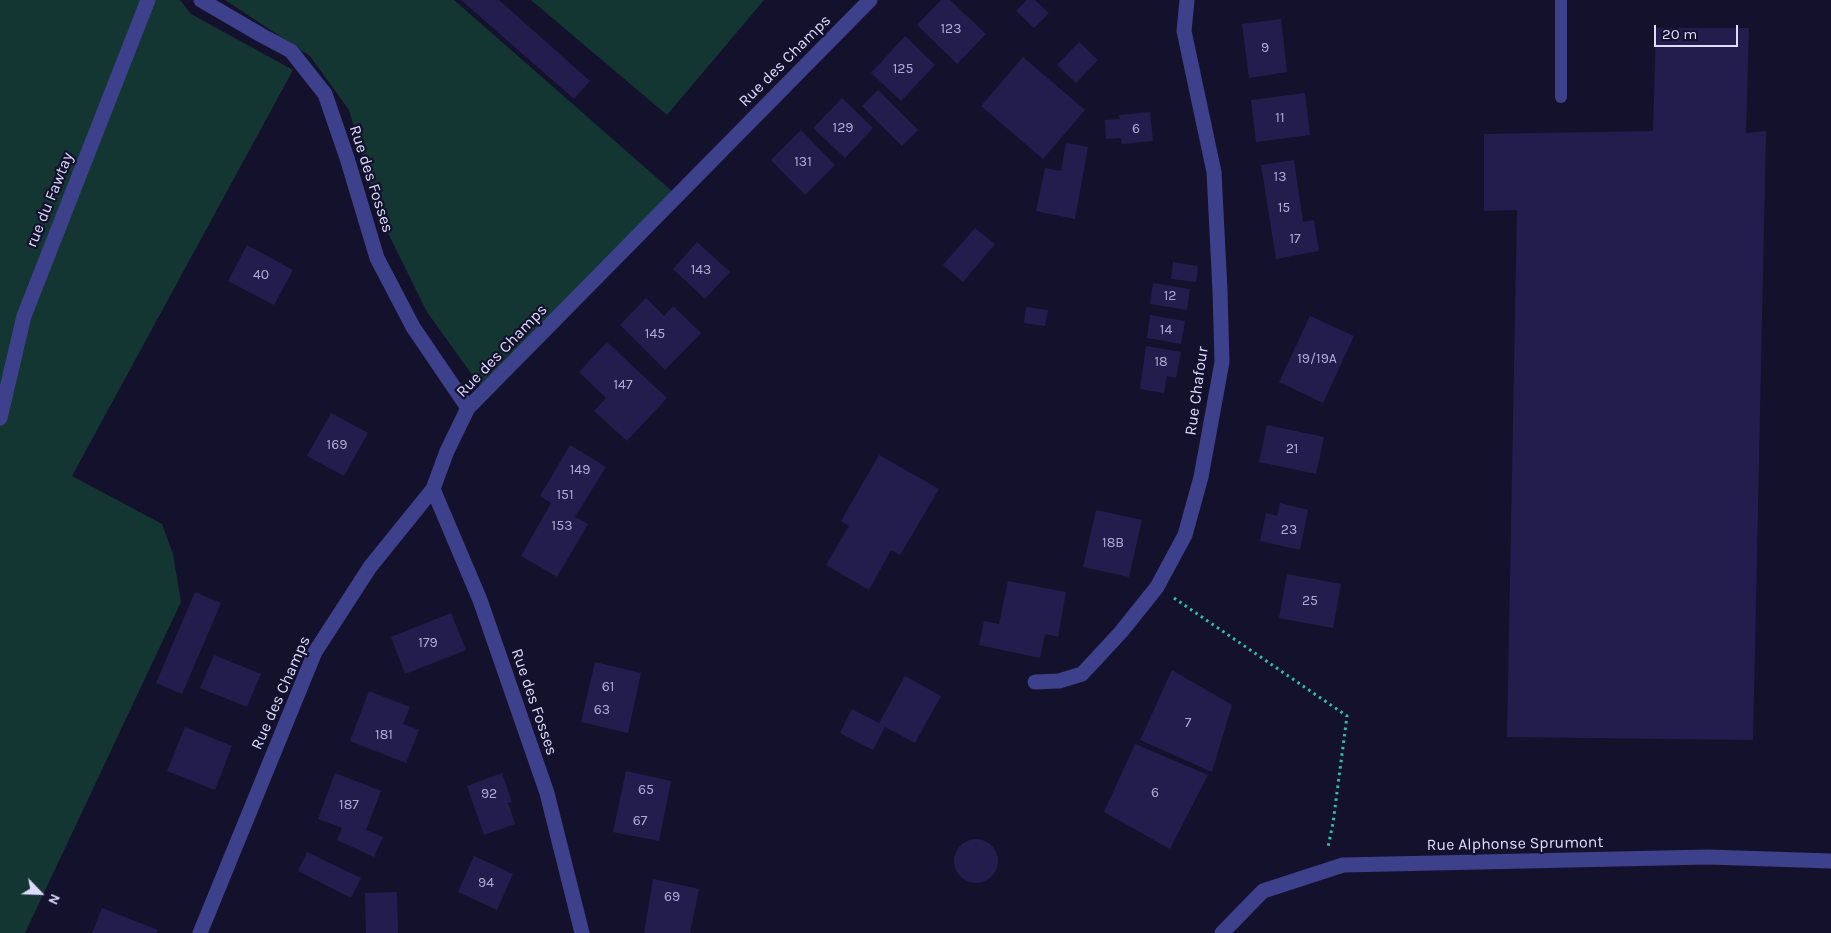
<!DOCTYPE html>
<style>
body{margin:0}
#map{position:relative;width:1831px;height:933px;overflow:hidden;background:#14112c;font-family:Karla,sans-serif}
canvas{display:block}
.north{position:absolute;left:15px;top:868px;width:50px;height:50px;-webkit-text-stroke:4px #14112c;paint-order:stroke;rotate:114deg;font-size:14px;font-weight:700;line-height:20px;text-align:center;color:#dddcff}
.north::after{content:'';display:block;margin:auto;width:18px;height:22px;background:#dddcff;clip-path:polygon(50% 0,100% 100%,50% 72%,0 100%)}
.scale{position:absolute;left:1654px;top:25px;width:84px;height:22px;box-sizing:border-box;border:2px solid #dddcff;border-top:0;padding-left:6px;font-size:15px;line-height:18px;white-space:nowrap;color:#dddcff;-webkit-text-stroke:4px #14112c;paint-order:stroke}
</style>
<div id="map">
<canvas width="1831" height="933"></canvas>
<div class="north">N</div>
<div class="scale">20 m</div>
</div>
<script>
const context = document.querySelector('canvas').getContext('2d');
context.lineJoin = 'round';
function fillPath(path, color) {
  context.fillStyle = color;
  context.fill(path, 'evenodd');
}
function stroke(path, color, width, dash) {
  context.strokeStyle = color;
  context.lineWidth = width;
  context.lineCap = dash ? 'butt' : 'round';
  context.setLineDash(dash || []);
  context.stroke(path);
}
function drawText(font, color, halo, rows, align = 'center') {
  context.font = font + ' Karla,sans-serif';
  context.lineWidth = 4.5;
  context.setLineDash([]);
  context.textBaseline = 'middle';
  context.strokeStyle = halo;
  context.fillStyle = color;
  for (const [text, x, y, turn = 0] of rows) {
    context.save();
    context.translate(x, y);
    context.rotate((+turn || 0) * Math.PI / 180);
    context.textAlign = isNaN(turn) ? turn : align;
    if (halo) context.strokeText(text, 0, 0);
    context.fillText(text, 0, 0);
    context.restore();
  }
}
const green = new Path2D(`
 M 0,0 L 180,0 L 191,14 L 293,70 L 72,476 L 162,524 L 173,554 L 181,602 L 25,933 L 0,933 Z
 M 225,0 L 454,0 L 673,192 L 483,390 L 427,312 L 381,219 L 349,110 L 310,56 Z
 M 531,0 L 764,0 L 667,115 Z`);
const building = new Path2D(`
 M 461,0 L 499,0 L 590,81 L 574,99 Z
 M 941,0 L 950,0 L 986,34 L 957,64 L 917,25 Z
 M 1027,0 L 1035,0 L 1049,13 L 1034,28 L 1016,11 Z
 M 1281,19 L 1287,72 L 1249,78 L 1242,24 Z
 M 1656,28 L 1749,28 L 1746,133 L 1766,131 L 1753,740 L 1507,737 L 1517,210 L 1484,211 L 1484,134 L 1653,131 Z
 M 905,36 L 935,65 L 901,101 L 871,73 Z
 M 1079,42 L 1098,60 L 1076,83 L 1057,65 Z
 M 1023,57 L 1085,110 L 1043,159 L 981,106 Z
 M 878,90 L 918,130 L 902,146 L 862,106 Z
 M 1305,93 L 1310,135 L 1256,142 L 1251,100 Z
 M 842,98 L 873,128 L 845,158 L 813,128 Z
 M 1150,112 L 1153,141 L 1122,144 L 1121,138 L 1106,139 L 1105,120 L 1120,119 L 1119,115 Z
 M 801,130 L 835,165 L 805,195 L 771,160 Z
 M 1066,143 L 1088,147 L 1075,219 L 1036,211 L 1045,168 L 1061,171 Z
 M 1294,160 L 1303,222 L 1314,220 L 1319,251 L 1276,259 L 1261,165 Z
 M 975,228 L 995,244 L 963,282 L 943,265 Z
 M 697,242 L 730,272 L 705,299 L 673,269 Z
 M 247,245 L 293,270 L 274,305 L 228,281 Z
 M 1173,262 L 1198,266 L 1196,282 L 1171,279 Z
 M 1153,283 L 1190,289 L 1187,310 L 1150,304 Z
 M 646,298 L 664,316 L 673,306 L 701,333 L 665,370 L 620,325 Z
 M 1026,307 L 1048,310 L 1045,326 L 1024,323 Z
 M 1150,315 L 1185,321 L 1181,344 L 1147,338 Z
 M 1310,316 L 1354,336 L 1323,403 L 1279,382 Z
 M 607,342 L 667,398 L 627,441 L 594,411 L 606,398 L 579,372 Z
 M 1146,346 L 1181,352 L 1176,378 L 1167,376 L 1164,393 L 1140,389 Z
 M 331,413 L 368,433 L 344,476 L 307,456 Z
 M 1267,425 L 1324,437 L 1316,474 L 1259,462 Z
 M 570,445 L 606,467 L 575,517 L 588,524 L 557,577 L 521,556 L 551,503 L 540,496 Z
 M 879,455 L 939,489 L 900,555 L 891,550 L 869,590 L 826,565 L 849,526 L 841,521 Z
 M 1280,503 L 1308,510 L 1300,550 L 1260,541 L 1266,513 L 1277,516 Z
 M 1096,510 L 1142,520 L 1129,577 L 1083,567 Z
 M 1287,574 L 1341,584 L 1333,628 L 1279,618 Z
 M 1008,581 L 1066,592 L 1058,637 L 1045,634 L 1040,658 L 979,645 L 984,621 L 999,624 Z
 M 195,592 L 221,603 L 182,694 L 156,683 Z
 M 451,613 L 466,650 L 405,674 L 391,637 Z
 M 214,655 L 261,674 L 247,707 L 200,688 Z
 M 595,662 L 641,673 L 628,733 L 581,722 Z
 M 1172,670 L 1232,705 L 1212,772 L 1140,740 Z
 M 905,676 L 941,696 L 915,743 L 885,727 L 873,750 L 840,733 L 852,709 L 879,723 Z
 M 369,691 L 410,707 L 403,724 L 419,730 L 406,763 L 350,741 Z
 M 185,727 L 232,746 L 215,790 L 167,771 Z
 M 1135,744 L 1208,775 L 1170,849 L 1104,812 Z
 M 626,771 L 671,781 L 659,841 L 613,832 Z
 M 335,773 L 381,791 L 366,830 L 383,837 L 374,857 L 337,840 L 342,828 L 318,819 Z
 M 502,773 L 512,802 L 508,803 L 515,824 L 484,835 L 467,786 Z
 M954 861a22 22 0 1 1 44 0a22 22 0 1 1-44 0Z
 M 307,852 L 361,878 L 351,898 L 298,871 Z
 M 474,856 L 513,874 L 497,910 L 458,892 Z
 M 653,879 L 699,889 L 690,933 L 644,933 Z
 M 397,892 L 398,933 L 366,933 L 365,893 Z
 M 102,908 L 158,930 L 156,933 L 92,933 Z`);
const path = new Path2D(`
 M 1174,598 L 1347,716 L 1333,823 L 1328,847`);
const lane = new Path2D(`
 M 1561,0 L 1561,97`);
const street = new Path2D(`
 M 201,0 L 261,35 L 291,51 L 325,94 L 347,158 L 377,258 L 413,327 L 468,408
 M 0,418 L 24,316 L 148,0
 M 433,489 L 480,600 L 547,793 L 582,933
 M 1035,682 L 1059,681 L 1082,674 L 1121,632 L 1157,587 L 1185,535 L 1201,477 L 1222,362 L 1220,291 L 1214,172 L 1184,31 L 1187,0
 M 200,933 L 315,652 L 370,567 L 433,489 L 447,451 L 468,408 L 870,0
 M 1222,933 L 1263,891 L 1343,865 L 1708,857 L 1831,861`);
const numberNames = [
 ["123",951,29],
 ["9",1265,48],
 ["125",903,69],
 ["11",1280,118],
 ["129",843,128],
 ["6",1136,129],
 ["131",803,162],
 ["13",1280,177],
 ["15",1284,208],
 ["17",1295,239],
 ["143",701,270],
 ["40",261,275],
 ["12",1170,296],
 ["14",1166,330],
 ["145",655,334],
 ["19/19A",1317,359],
 ["18",1161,362],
 ["147",623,385],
 ["169",337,445],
 ["21",1292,449],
 ["149",580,470],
 ["151",565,495],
 ["153",562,526],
 ["23",1289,530],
 ["18B",1113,543],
 ["25",1310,601],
 ["179",428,643],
 ["61",608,687],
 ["63",602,710],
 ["7",1188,723],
 ["181",384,735],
 ["65",646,790],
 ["6",1155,793],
 ["92",489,794],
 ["187",349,805],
 ["67",640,821],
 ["94",486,883],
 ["69",672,897]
];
const streetNames = [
 ["Rue des Champs",785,61,-45],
 ["Rue des Fosses",371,179,72],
 ["rue du Fawtay",50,200,-68],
 ["Rue des Champs",502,351,-46],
 ["Rue Chafour",1197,391,-82],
 ["Rue des Champs",281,693,-66],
 ["Rue des Fosses",534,702,71],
 ["Rue Alphonse Sprumont",1515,844,-1]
];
fillPath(green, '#143632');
fillPath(building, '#231d4d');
stroke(path, '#31bea9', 3, [2.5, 4]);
stroke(lane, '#3d408a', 12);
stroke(street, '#3d408a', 15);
drawText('14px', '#aeacd2', null, numberNames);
drawText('16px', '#dddcff', '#14112c', streetNames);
</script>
